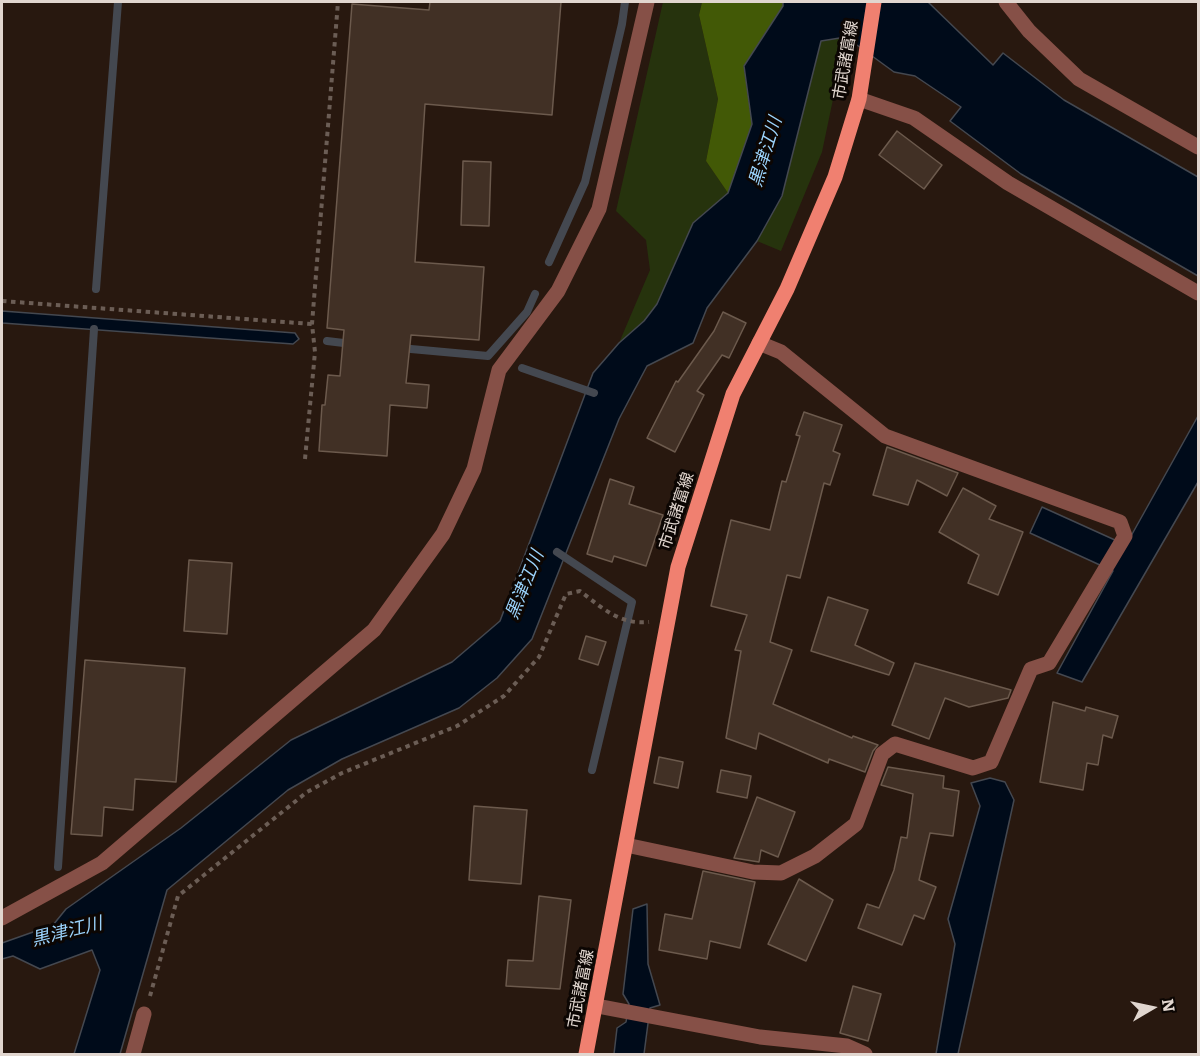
<!DOCTYPE html>
<meta charset="utf-8">
<style>
body{margin:0}
#map{position:relative;width:1200px;height:1056px;overflow:hidden;background:#28180f;font-family:Literata,serif}
canvas{display:block}
.frame{position:absolute;inset:0;border:3px solid #e1d6cf;pointer-events:none}
.north{position:absolute;left:1122px;top:978px;width:60px;height:60px;-webkit-text-stroke:4px #0c0603;paint-order:stroke;rotate:81deg;font-size:16px;font-weight:700;line-height:24px;text-align:center;color:#e1d6cf}
.north::after{content:'';display:block;margin:auto;width:21px;height:27px;background:#e1d6cf;clip-path:polygon(50% 0,100% 100%,50% 72%,0 100%)}
</style>
<div id="map">
<canvas width="1200" height="1056"></canvas>
<div class="frame"></div>
<div class="north">N</div>
</div>
<script>
const context = document.querySelector('canvas').getContext('2d');
context.lineJoin = 'round';
function fillPath(path, color) {
  context.fillStyle = color;
  context.fill(path, 'evenodd');
}
function stroke(path, color, width, dash) {
  context.strokeStyle = color;
  context.lineWidth = width;
  context.lineCap = dash ? 'butt' : 'round';
  context.setLineDash(dash || []);
  context.stroke(path);
}
function drawText(font, color, halo, rows, align = 'center') {
  context.font = font + ' Literata,"Noto Sans JP",serif';
  context.lineWidth = 6;
  context.setLineDash([]);
  context.textBaseline = 'middle';
  context.strokeStyle = halo;
  context.fillStyle = color;
  for (const [text, x, y, turn = 0] of rows) {
    context.save();
    context.translate(x, y);
    context.rotate((+turn || 0) * Math.PI / 180);
    context.textAlign = isNaN(turn) ? turn : align;
    if (halo) context.strokeText(text, 0, 0);
    context.fillText(text, 0, 0);
    context.restore();
  }
}
const green = new Path2D(`
 M 663,2 L 702,2 L 699,15 L 718,99 L 706,161 L 728,193 L 693,223 L 657,304 L 644,321 L 619,343 L 650,270 L 646,240 L 616,211 Z
 M 846,37 L 822,152 L 781,251 L 757,241 L 782,196 L 821,41 Z`);
const forest = new Path2D(`
 M 702,2 L 783,2 L 783,6 L 744,66 L 752,124 L 728,193 L 706,161 L 718,99 L 699,15 Z`);
const water = new Path2D(`
 M 783,2 L 928,2 L 993,65 L 1003,53 L 1064,100 L 1198,177 L 1198,276 L 1021,174 L 950,121 L 961,107 L 915,76 L 894,72 L 846,37 L 821,41 L 782,196 L 757,241 L 707,308 L 693,343 L 647,366 L 619,419 L 532,639 L 497,678 L 459,708 L 342,759 L 288,790 L 167,890 L 120,1054 L 74,1054 L 100,970 L 92,950 L 40,969 L 13,956 L 2,959 L 2,943 L 53,925 L 66,909 L 181,828 L 291,740 L 452,662 L 500,621 L 593,373 L 619,343 L 644,321 L 657,304 L 693,223 L 728,193 L 752,124 L 744,66 L 783,6 Z
 M 2,311 L 295,333 L 299,339 L 293,344 L 2,323 Z
 M 1198,416 L 1198,482 L 1082,682 L 1057,673 L 1113,571 L 1030,533 L 1042,507 L 1126,545 Z
 M 990,778 L 1005,782 L 1014,800 L 958,1054 L 936,1054 L 955,944 L 948,919 L 980,806 L 971,783 Z
 M 647,904 L 648,964 L 660,1005 L 650,1008 L 644,1054 L 614,1054 L 617,1028 L 626,1022 L 629,1004 L 623,994 L 633,909 Z`);
const stream = new Path2D(`
 M 549,262 L 585,182 L 622,24 L 625,2
 M 96,289 L 118,2
 M 327,341 L 352,344
 M 400,348 L 488,356 L 527,312 L 535,294
 M 522,368 L 594,393
 M 557,552 L 632,602 L 592,770
 M 58,867 L 94,329`);
const building = new Path2D(`
 M 430,2 L 561,2 L 552,115 L 425,104 L 415,262 L 484,267 L 479,340 L 411,335 L 406,383 L 429,385 L 427,408 L 390,405 L 387,456 L 319,451 L 322,405 L 325,405 L 328,375 L 340,376 L 344,330 L 327,328 L 352,4 L 429,10 Z
 M 897,131 L 942,165 L 924,189 L 879,155 Z
 M 463,161 L 491,162 L 489,226 L 461,225 Z
 M 723,312 L 746,323 L 729,358 L 722,355 L 697,391 L 704,395 L 675,452 L 647,438 L 676,381 L 678,382 L 714,331 Z
 M 804,412 L 842,425 L 833,451 L 840,454 L 830,485 L 824,483 L 800,578 L 787,575 L 770,642 L 792,650 L 773,704 L 852,738 L 853,736 L 878,745 L 873,751 L 865,772 L 829,759 L 828,763 L 759,733 L 756,749 L 726,738 L 741,651 L 735,650 L 747,615 L 711,606 L 722,558 L 731,520 L 770,530 L 782,481 L 786,482 L 800,436 L 796,435 Z
 M 887,447 L 958,473 L 947,496 L 917,480 L 908,505 L 873,495 Z
 M 610,479 L 634,487 L 629,504 L 663,515 L 646,566 L 614,556 L 612,562 L 587,554 Z
 M 963,488 L 996,506 L 989,519 L 1023,532 L 998,595 L 968,583 L 979,555 L 939,532 Z
 M 189,560 L 232,563 L 227,634 L 184,631 Z
 M 828,597 L 868,610 L 855,645 L 894,663 L 889,675 L 811,651 Z
 M 586,636 L 606,642 L 598,665 L 579,659 Z
 M 85,660 L 185,668 L 176,782 L 135,779 L 133,810 L 104,807 L 102,836 L 71,834 Z
 M 915,663 L 1011,690 L 1008,698 L 969,707 L 945,698 L 929,739 L 892,725 Z
 M 1053,702 L 1085,711 L 1086,707 L 1118,716 L 1112,738 L 1103,735 L 1098,765 L 1087,763 L 1083,790 L 1040,782 Z
 M 659,757 L 683,762 L 678,788 L 654,783 Z
 M 888,767 L 944,776 L 943,788 L 959,791 L 953,836 L 930,833 L 919,880 L 936,887 L 924,919 L 914,915 L 902,945 L 858,928 L 867,904 L 879,908 L 894,870 L 901,837 L 907,838 L 913,794 L 881,785 Z
 M 721,770 L 751,776 L 747,798 L 717,792 Z
 M 757,797 L 795,812 L 778,857 L 761,850 L 759,862 L 734,858 Z
 M 474,806 L 527,810 L 521,884 L 469,880 Z
 M 703,871 L 755,882 L 740,948 L 710,941 L 707,959 L 659,950 L 665,914 L 692,919 Z
 M 799,879 L 833,900 L 806,961 L 768,944 Z
 M 539,896 L 571,900 L 560,989 L 506,986 L 508,960 L 533,961 Z
 M 853,986 L 881,994 L 868,1041 L 840,1033 Z`);
const path = new Path2D(`
 M 2,301 L 312,324
 M 305,459 L 315,352 L 312,324 L 338,2
 M 150,996 L 178,896 L 307,792 L 342,773 L 457,726 L 504,696 L 539,657 L 566,594 L 580,591 C 602,608 620,625 649,622`);
const minor = new Path2D(`
 M 1006,2 L 1029,31 L 1079,79 L 1198,147
 M 859,99 L 914,118 L 1008,183 L 1198,293
 M 626,845 L 753,872 L 781,873 L 815,856 L 856,824 L 882,754 L 895,744 L 973,768 L 991,762 L 1031,669 L 1049,663 L 1125,536 L 1120,522 L 885,436 L 781,352 L 759,343
 M 2,918 L 102,863 L 374,630 L 443,534 L 474,469 L 499,370 L 558,291 L 599,209 L 647,2
 M 597,1006 L 760,1037 L 847,1046 L 865,1054
 M 133,1054 L 144,1014`);
const major = new Path2D(`
 M 586,1054 L 678,567 L 733,394 L 787,289 L 835,177 L 859,99 L 874,2`);
const streetNames = [
 ["市武諸富線",846,60,-80],
 ["市武諸富線",677,511,-72],
 ["市武諸富線",581,989,-79]
];
const waterNames = [
 ["黒津江川",766,152,-73],
 ["黒津江川",525,585,-68],
 ["黒津江川",67,932,-14]
];
fillPath(green, '#26330d');
fillPath(forest, '#425906');
fillPath(water, '#000b1a');
stroke(water, '#444850', 1.5);
stroke(stream, '#444850', 8);
fillPath(building, '#413025');
stroke(building, '#6c5a4d', 1.5);
stroke(path, '#6b5d55', 4, [4.5, 4.5]);
stroke(minor, '#865047', 15);
stroke(major, '#f08070', 15);
drawText('16px', '#e1d6cf', '#0c0603', streetNames);
drawText('italic 18px', '#9bd3fc', '#0c0603', waterNames);
</script>
